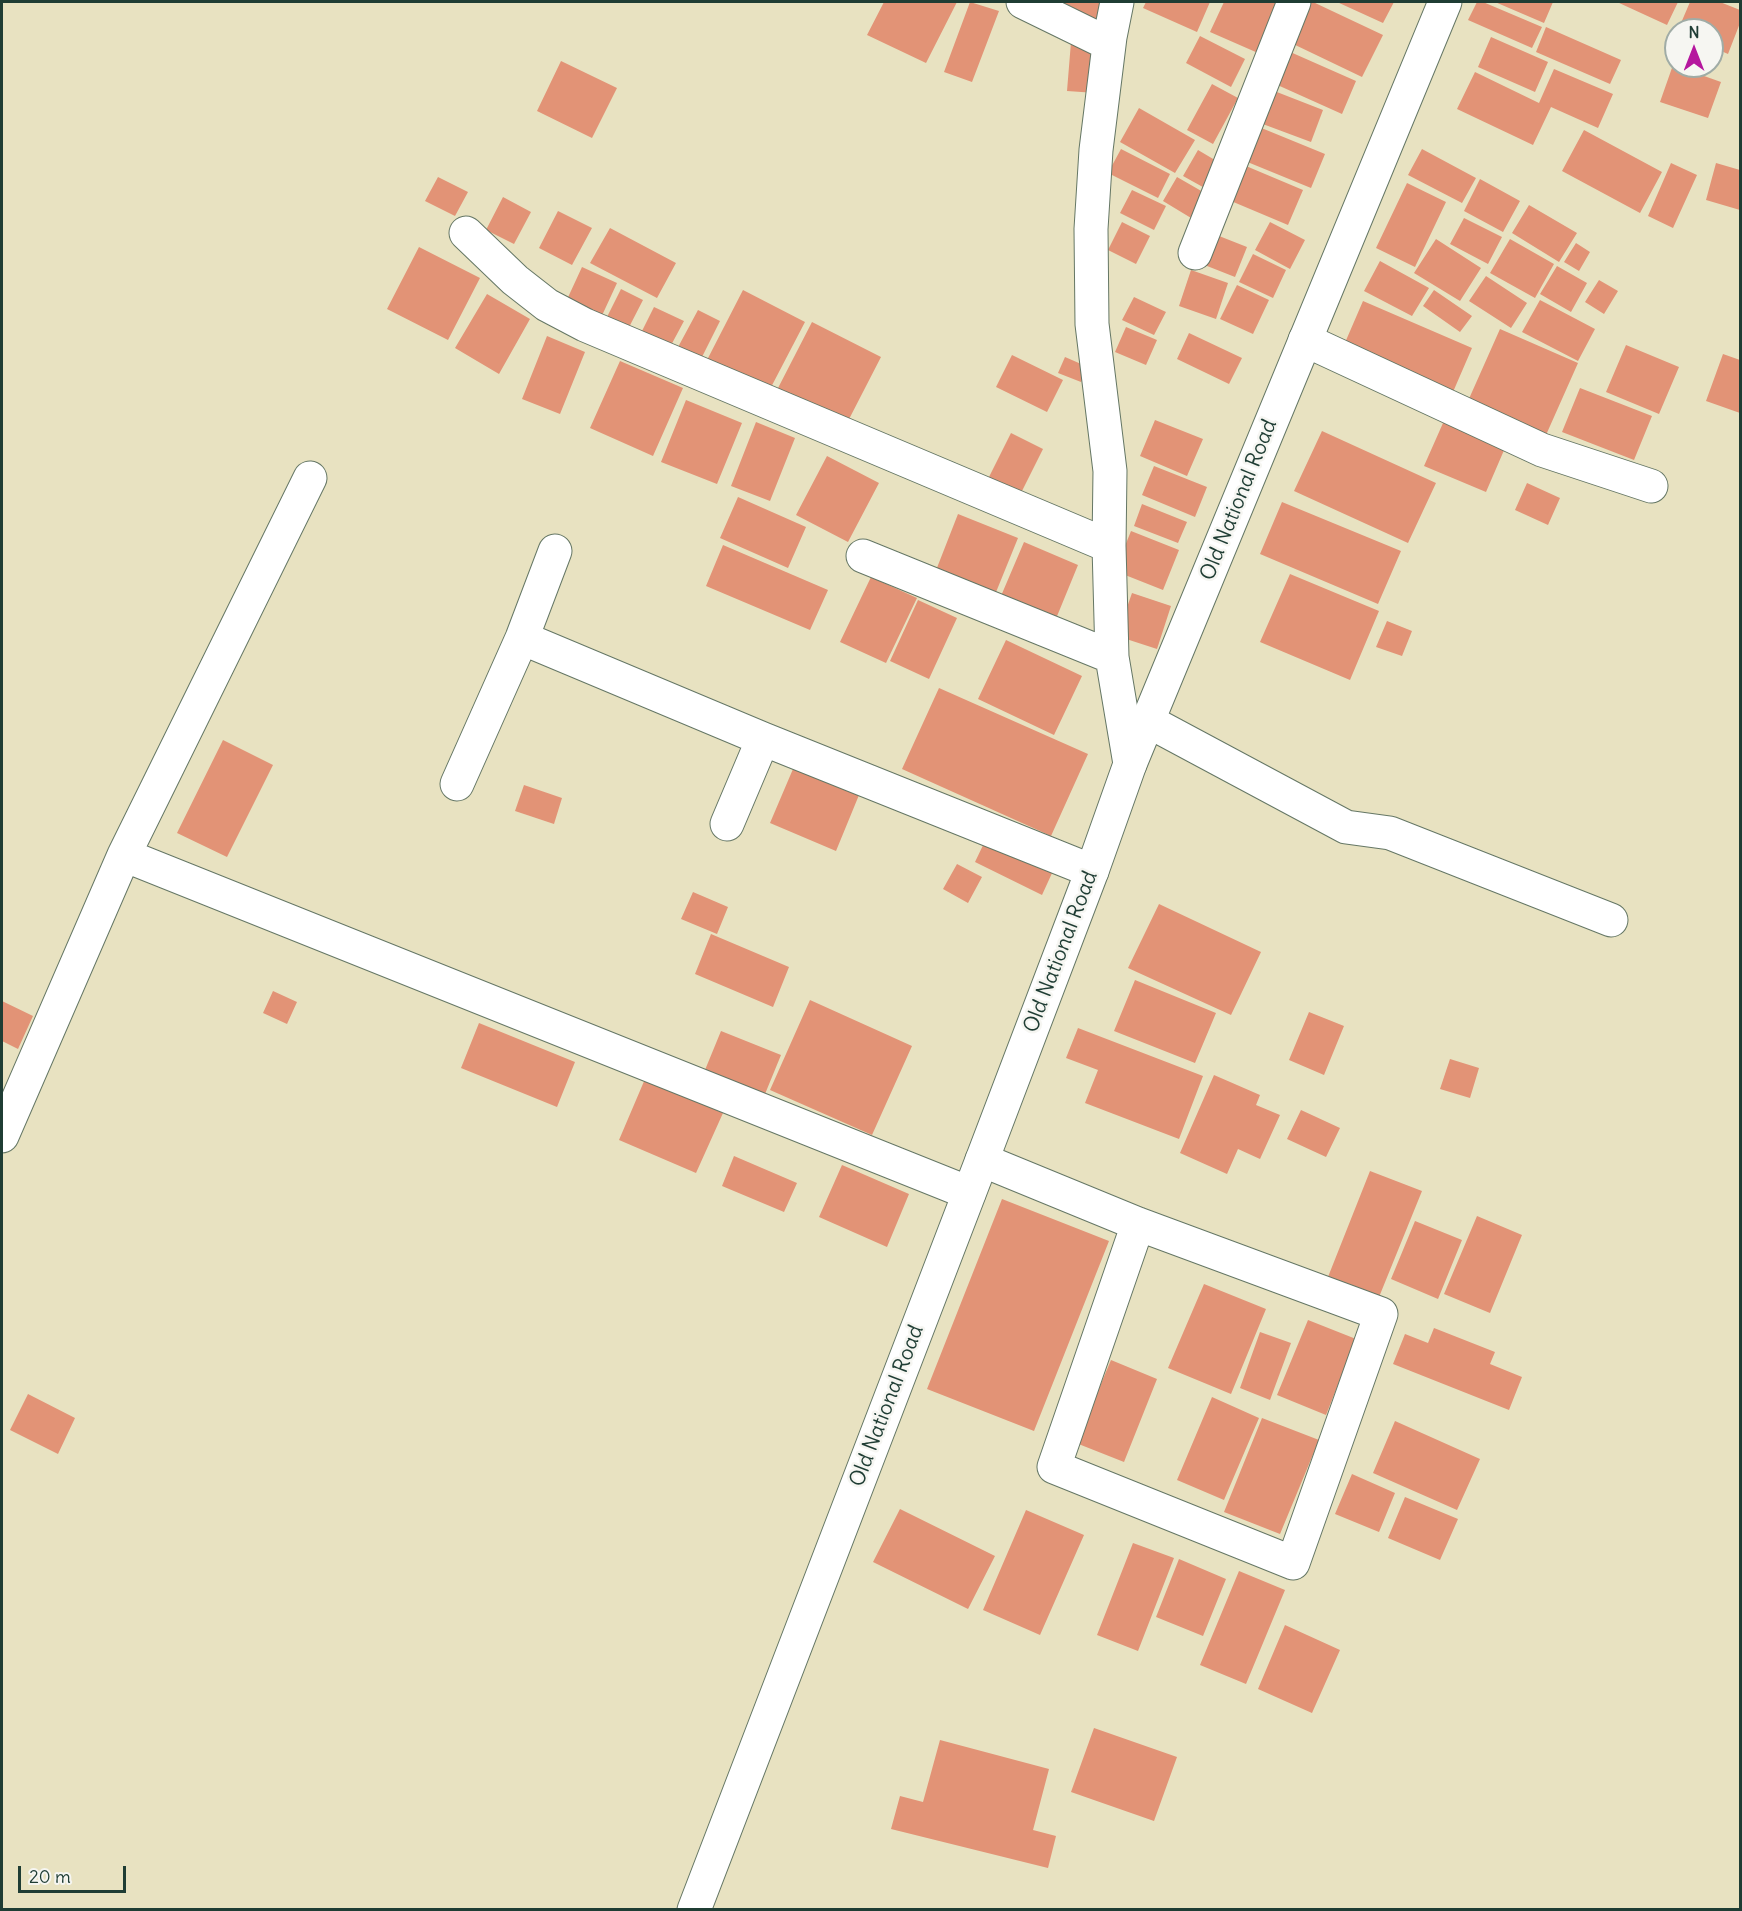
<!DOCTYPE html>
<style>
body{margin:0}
#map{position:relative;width:1742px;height:1911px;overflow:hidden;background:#e8e2c1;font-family:Delius,sans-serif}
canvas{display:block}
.frame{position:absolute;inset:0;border:3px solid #1f3d34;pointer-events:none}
.north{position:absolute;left:1664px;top:18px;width:60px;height:60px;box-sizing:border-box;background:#f6f6f2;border:2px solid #a0aca6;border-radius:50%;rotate:0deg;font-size:16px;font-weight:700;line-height:24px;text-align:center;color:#1f3d34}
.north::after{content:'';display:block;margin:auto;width:21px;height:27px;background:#b5179e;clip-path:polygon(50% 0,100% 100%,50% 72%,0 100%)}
.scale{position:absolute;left:18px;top:1866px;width:108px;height:27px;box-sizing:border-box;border:3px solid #1f3d34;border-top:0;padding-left:8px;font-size:18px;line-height:21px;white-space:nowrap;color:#1f3d34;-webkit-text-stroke:4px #f6f6f2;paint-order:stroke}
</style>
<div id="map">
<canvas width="1742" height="1911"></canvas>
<div class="frame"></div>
<div class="north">N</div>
<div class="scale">20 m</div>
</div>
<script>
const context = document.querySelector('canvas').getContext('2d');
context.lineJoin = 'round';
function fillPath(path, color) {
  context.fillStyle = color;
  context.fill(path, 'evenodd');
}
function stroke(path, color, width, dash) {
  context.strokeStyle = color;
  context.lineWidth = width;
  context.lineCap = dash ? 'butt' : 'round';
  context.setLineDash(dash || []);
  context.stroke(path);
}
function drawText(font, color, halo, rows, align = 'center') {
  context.font = font + ' Delius,sans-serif';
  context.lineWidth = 5;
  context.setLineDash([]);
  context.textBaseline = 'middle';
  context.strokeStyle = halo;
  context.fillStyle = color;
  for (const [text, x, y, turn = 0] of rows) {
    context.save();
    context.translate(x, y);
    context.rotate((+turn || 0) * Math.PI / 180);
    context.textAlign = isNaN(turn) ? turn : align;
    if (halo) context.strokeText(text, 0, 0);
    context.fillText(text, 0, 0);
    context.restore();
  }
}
const building = new Path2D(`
 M 884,2 L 957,2 L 926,63 L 867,35 Z
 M 970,2 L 999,11 L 972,82 L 944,72 Z
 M 1051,2 L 1109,2 L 1100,24 Z
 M 1146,2 L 1210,2 L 1197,32 L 1143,8 Z
 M 1224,2 L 1280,3 L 1258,53 L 1210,32 Z
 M 1309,2 L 1313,2 L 1383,35 L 1362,77 L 1289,42 Z
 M 1337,2 L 1394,2 L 1383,23 Z
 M 1477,2 L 1483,2 L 1542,27 L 1532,48 L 1468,20 Z
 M 1495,2 L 1553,2 L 1544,23 Z
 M 1617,2 L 1678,2 L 1667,25 Z
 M 1690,2 L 1720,2 L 1740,10 L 1740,23 L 1728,54 L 1712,47 L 1712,30 L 1678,30 Z
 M 1546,27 L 1621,60 L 1610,84 L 1536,52 Z
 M 1200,36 L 1245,59 L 1231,87 L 1186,63 Z
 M 1491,37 L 1548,62 L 1535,92 L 1478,67 Z
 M 1071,42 L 1099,44 L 1096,93 L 1067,91 Z
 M 1288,51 L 1356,81 L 1342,114 L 1273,83 Z
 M 561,61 L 617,88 L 592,138 L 537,111 Z
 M 1673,65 L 1721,82 L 1708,118 L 1660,102 Z
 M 1554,69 L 1613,94 L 1598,128 L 1551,107 L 1533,145 L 1457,109 L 1475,72 L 1539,103 Z
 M 1212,84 L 1238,98 L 1213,144 L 1187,130 Z
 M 1264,87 L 1323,110 L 1311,142 L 1252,120 Z
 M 1139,108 L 1195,140 L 1175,173 L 1120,142 Z
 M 1259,127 L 1325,154 L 1311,188 L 1245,161 Z
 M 1584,130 L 1662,172 L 1640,213 L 1562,171 Z
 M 1121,149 L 1170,174 L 1158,198 L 1108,173 Z
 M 1422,149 L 1476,178 L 1462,203 L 1408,175 Z
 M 1198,150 L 1225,166 L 1210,191 L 1183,176 Z
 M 1671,163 L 1697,175 L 1673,228 L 1648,216 Z
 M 1716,163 L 1740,170 L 1740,210 L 1706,200 Z
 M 1246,166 L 1303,190 L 1288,225 L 1231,201 Z
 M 438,177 L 468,192 L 455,216 L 425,201 Z
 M 1177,177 L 1210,196 L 1196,221 L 1163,201 Z
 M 1480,179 L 1520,201 L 1503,232 L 1464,211 Z
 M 1407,183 L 1446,202 L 1415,267 L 1376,248 Z
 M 1132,190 L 1166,206 L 1154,230 L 1120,213 Z
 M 503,197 L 531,212 L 514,244 L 486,230 Z
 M 1529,205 L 1577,233 L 1559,262 L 1512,233 Z
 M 558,211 L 592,228 L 572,265 L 539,248 Z
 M 1464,218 L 1502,237 L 1488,264 L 1450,244 Z
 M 1122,222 L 1150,236 L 1136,264 L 1108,250 Z
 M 1270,222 L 1305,240 L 1290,269 L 1255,250 Z
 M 610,228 L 676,263 L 657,298 L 590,263 Z
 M 1214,234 L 1247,247 L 1235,277 L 1202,264 Z
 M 1436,239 L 1481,268 L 1460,301 L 1414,273 Z
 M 1510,239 L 1554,264 L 1535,298 L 1490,273 Z
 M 1576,243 L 1590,252 L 1579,271 L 1564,262 Z
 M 419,247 L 480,278 L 448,340 L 387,309 Z
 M 1253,254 L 1286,270 L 1273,298 L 1239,282 Z
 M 1380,261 L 1429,288 L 1412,316 L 1364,291 Z
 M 1557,266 L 1587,283 L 1571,312 L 1540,294 Z
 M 582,267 L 617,283 L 599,322 L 564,306 Z
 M 1191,270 L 1228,283 L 1216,319 L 1179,306 Z
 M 1486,276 L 1527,303 L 1511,328 L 1469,301 Z
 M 1599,280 L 1618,291 L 1604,314 L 1585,302 Z
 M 1237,285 L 1269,300 L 1253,334 L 1220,319 Z
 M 621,289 L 643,300 L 625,335 L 603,325 Z
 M 743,290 L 805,322 L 768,393 L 706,362 Z
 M 1434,290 L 1472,316 L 1460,332 L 1423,306 Z
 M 487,294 L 530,319 L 499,374 L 455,348 Z
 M 1134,297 L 1166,312 L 1154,335 L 1122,320 Z
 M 1540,300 L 1595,329 L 1578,361 L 1522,332 Z
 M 1363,301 L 1472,348 L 1453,392 L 1344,345 Z
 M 654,307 L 684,321 L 669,349 L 640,335 Z
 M 698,310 L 720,321 L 700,361 L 677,349 Z
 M 812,322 L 881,357 L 846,425 L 777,390 Z
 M 1126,327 L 1157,340 L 1146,365 L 1115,352 Z
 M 1500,329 L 1578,363 L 1542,444 L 1464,410 Z
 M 1189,333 L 1242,358 L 1229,384 L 1177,359 Z
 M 547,336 L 585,352 L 560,414 L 522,399 Z
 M 1626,345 L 1679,367 L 1659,414 L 1606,392 Z
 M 1723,354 L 1740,360 L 1740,413 L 1706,401 Z
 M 1012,355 L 1063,380 L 1047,412 L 996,387 Z
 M 1065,357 L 1088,367 L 1081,382 L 1058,373 Z
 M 620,361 L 683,388 L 653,456 L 590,428 Z
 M 1580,388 L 1652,416 L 1634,460 L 1562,432 Z
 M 686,400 L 742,423 L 717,484 L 661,462 Z
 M 1447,414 L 1508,441 L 1486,492 L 1424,466 Z
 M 1155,420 L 1203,439 L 1187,476 L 1140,456 Z
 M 756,422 L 795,438 L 770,501 L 731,486 Z
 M 1322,431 L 1436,483 L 1408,543 L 1294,491 Z
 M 1011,433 L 1043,449 L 1017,501 L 985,485 Z
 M 827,456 L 879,483 L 848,542 L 796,515 Z
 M 1154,466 L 1207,487 L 1195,517 L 1142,495 Z
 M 1527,483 L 1560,498 L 1548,525 L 1515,510 Z
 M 738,497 L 806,527 L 788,568 L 720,538 Z
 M 1282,502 L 1401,551 L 1378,604 L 1260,554 Z
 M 1142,504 L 1187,522 L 1178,543 L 1134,526 Z
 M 958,514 L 1018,538 L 992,602 L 933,578 Z
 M 1131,531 L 1179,550 L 1163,590 L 1115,571 Z
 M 1024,542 L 1078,565 L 1053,626 L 998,603 Z
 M 723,545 L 828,590 L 810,630 L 706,586 Z
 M 1290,574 L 1379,611 L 1350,680 L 1260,642 Z
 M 871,577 L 917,598 L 886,663 L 840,642 Z
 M 1132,593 L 1171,606 L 1157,649 L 1117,636 Z
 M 918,600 L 957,618 L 929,679 L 890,661 Z
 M 1387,621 L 1412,631 L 1402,656 L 1376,647 Z
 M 1006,640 L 1082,676 L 1054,735 L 978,699 Z
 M 939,688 L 1088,754 L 1051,836 L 902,769 Z
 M 223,740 L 273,765 L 227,857 L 177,833 Z
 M 793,769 L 859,795 L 836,851 L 770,823 Z
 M 524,785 L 562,798 L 554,824 L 515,811 Z
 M 986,839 L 1053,871 L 1042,895 L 975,862 Z
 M 957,864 L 982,877 L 968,903 L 943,889 Z
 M 693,892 L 728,907 L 717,934 L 681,919 Z
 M 1159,904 L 1261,952 L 1231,1015 L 1128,968 Z
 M 711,934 L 789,967 L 773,1007 L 695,974 Z
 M 1135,980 L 1216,1013 L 1195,1063 L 1114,1031 Z
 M 273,991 L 297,1002 L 287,1024 L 263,1013 Z
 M 810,1000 L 912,1046 L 872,1135 L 770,1090 Z
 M 2,1001 L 33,1016 L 18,1049 L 2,1041 Z
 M 1309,1012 L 1344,1026 L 1324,1075 L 1289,1060 Z
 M 479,1023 L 575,1062 L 557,1107 L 461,1068 Z
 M 1078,1028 L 1203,1076 L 1179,1139 L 1085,1103 L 1098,1070 L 1066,1058 Z
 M 721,1031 L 781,1055 L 765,1094 L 705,1070 Z
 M 1450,1059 L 1479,1068 L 1470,1098 L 1440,1089 Z
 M 1214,1075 L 1260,1095 L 1256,1105 L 1280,1115 L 1260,1159 L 1238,1149 L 1227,1174 L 1180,1153 Z
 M 645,1079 L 723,1113 L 696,1173 L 619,1140 Z
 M 1301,1110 L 1340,1128 L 1326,1157 L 1287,1139 Z
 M 734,1156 L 797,1183 L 784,1212 L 722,1186 Z
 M 842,1165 L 909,1194 L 887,1247 L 819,1217 Z
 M 1370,1171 L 1422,1191 L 1377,1302 L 1326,1282 Z
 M 1002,1199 L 1109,1241 L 1034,1431 L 927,1389 Z
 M 1477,1216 L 1522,1235 L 1490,1313 L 1444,1294 Z
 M 1415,1221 L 1462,1240 L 1438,1299 L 1391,1279 Z
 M 1204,1284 L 1266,1309 L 1231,1394 L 1168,1368 Z
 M 1308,1320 L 1356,1339 L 1326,1415 L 1277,1395 Z
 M 1434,1328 L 1495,1352 L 1490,1364 L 1522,1377 L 1509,1410 L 1393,1364 L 1405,1334 L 1428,1343 Z
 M 1260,1332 L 1291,1343 L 1270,1400 L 1240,1388 Z
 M 1111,1360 L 1157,1379 L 1124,1462 L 1076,1443 Z
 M 28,1394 L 75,1418 L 58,1454 L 10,1430 Z
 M 1212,1397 L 1259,1418 L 1224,1500 L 1177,1480 Z
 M 1262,1418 L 1319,1440 L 1280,1534 L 1224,1512 Z
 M 1395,1421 L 1480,1459 L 1457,1510 L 1373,1473 Z
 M 1352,1474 L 1395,1493 L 1379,1532 L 1335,1514 Z
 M 1405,1497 L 1458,1519 L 1440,1560 L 1388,1538 Z
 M 900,1509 L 995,1556 L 968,1609 L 873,1562 Z
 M 1026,1510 L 1084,1535 L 1040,1635 L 983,1610 Z
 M 1133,1543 L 1174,1558 L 1138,1651 L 1097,1635 Z
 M 1179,1559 L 1226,1579 L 1203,1636 L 1156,1617 Z
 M 1239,1571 L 1285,1590 L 1246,1684 L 1200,1665 Z
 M 1285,1625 L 1340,1650 L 1312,1713 L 1258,1689 Z
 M 1094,1728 L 1177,1757 L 1154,1821 L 1071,1792 Z
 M 940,1740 L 1049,1769 L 1033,1830 L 1056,1836 L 1048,1868 L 891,1829 L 900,1796 L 923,1802 Z`);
const minor = new Path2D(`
 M 1023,2 L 1109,44
 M 1117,2 L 1110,37 L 1096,150 L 1091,229 L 1092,324 L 1110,471 L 1109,546 L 1112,657 L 1130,764
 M 466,233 L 515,280 L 547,305 L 585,325 L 1109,546
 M 1195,253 L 1294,2
 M 1305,340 L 1542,450 L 1651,486
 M 863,556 L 1112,657
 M 522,638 L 763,739 L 1092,871
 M 1148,721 L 1346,827 L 1390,833 L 1611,920
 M 457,784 L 522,638 L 555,551
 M 727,824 L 763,739
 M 124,855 L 969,1193
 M 2,1136 L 124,855 L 310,478
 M 982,1160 L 1138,1224 L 1381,1314 L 1293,1563 L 1054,1467 L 1138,1224`);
const major = new Path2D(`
 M 694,1910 L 982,1160 L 1092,871 L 1130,764 L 1445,2`);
const streetNames = [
 ["Old National Road",1239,500,-68],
 ["Old National Road",1061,952,-69],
 ["Old National Road",887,1406,-69]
];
fillPath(building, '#e29376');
stroke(minor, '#657765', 35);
stroke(major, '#657765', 35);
stroke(minor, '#fff', 33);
stroke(major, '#fff', 33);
drawText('21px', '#1f3d34', '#f6f6f2', streetNames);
</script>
